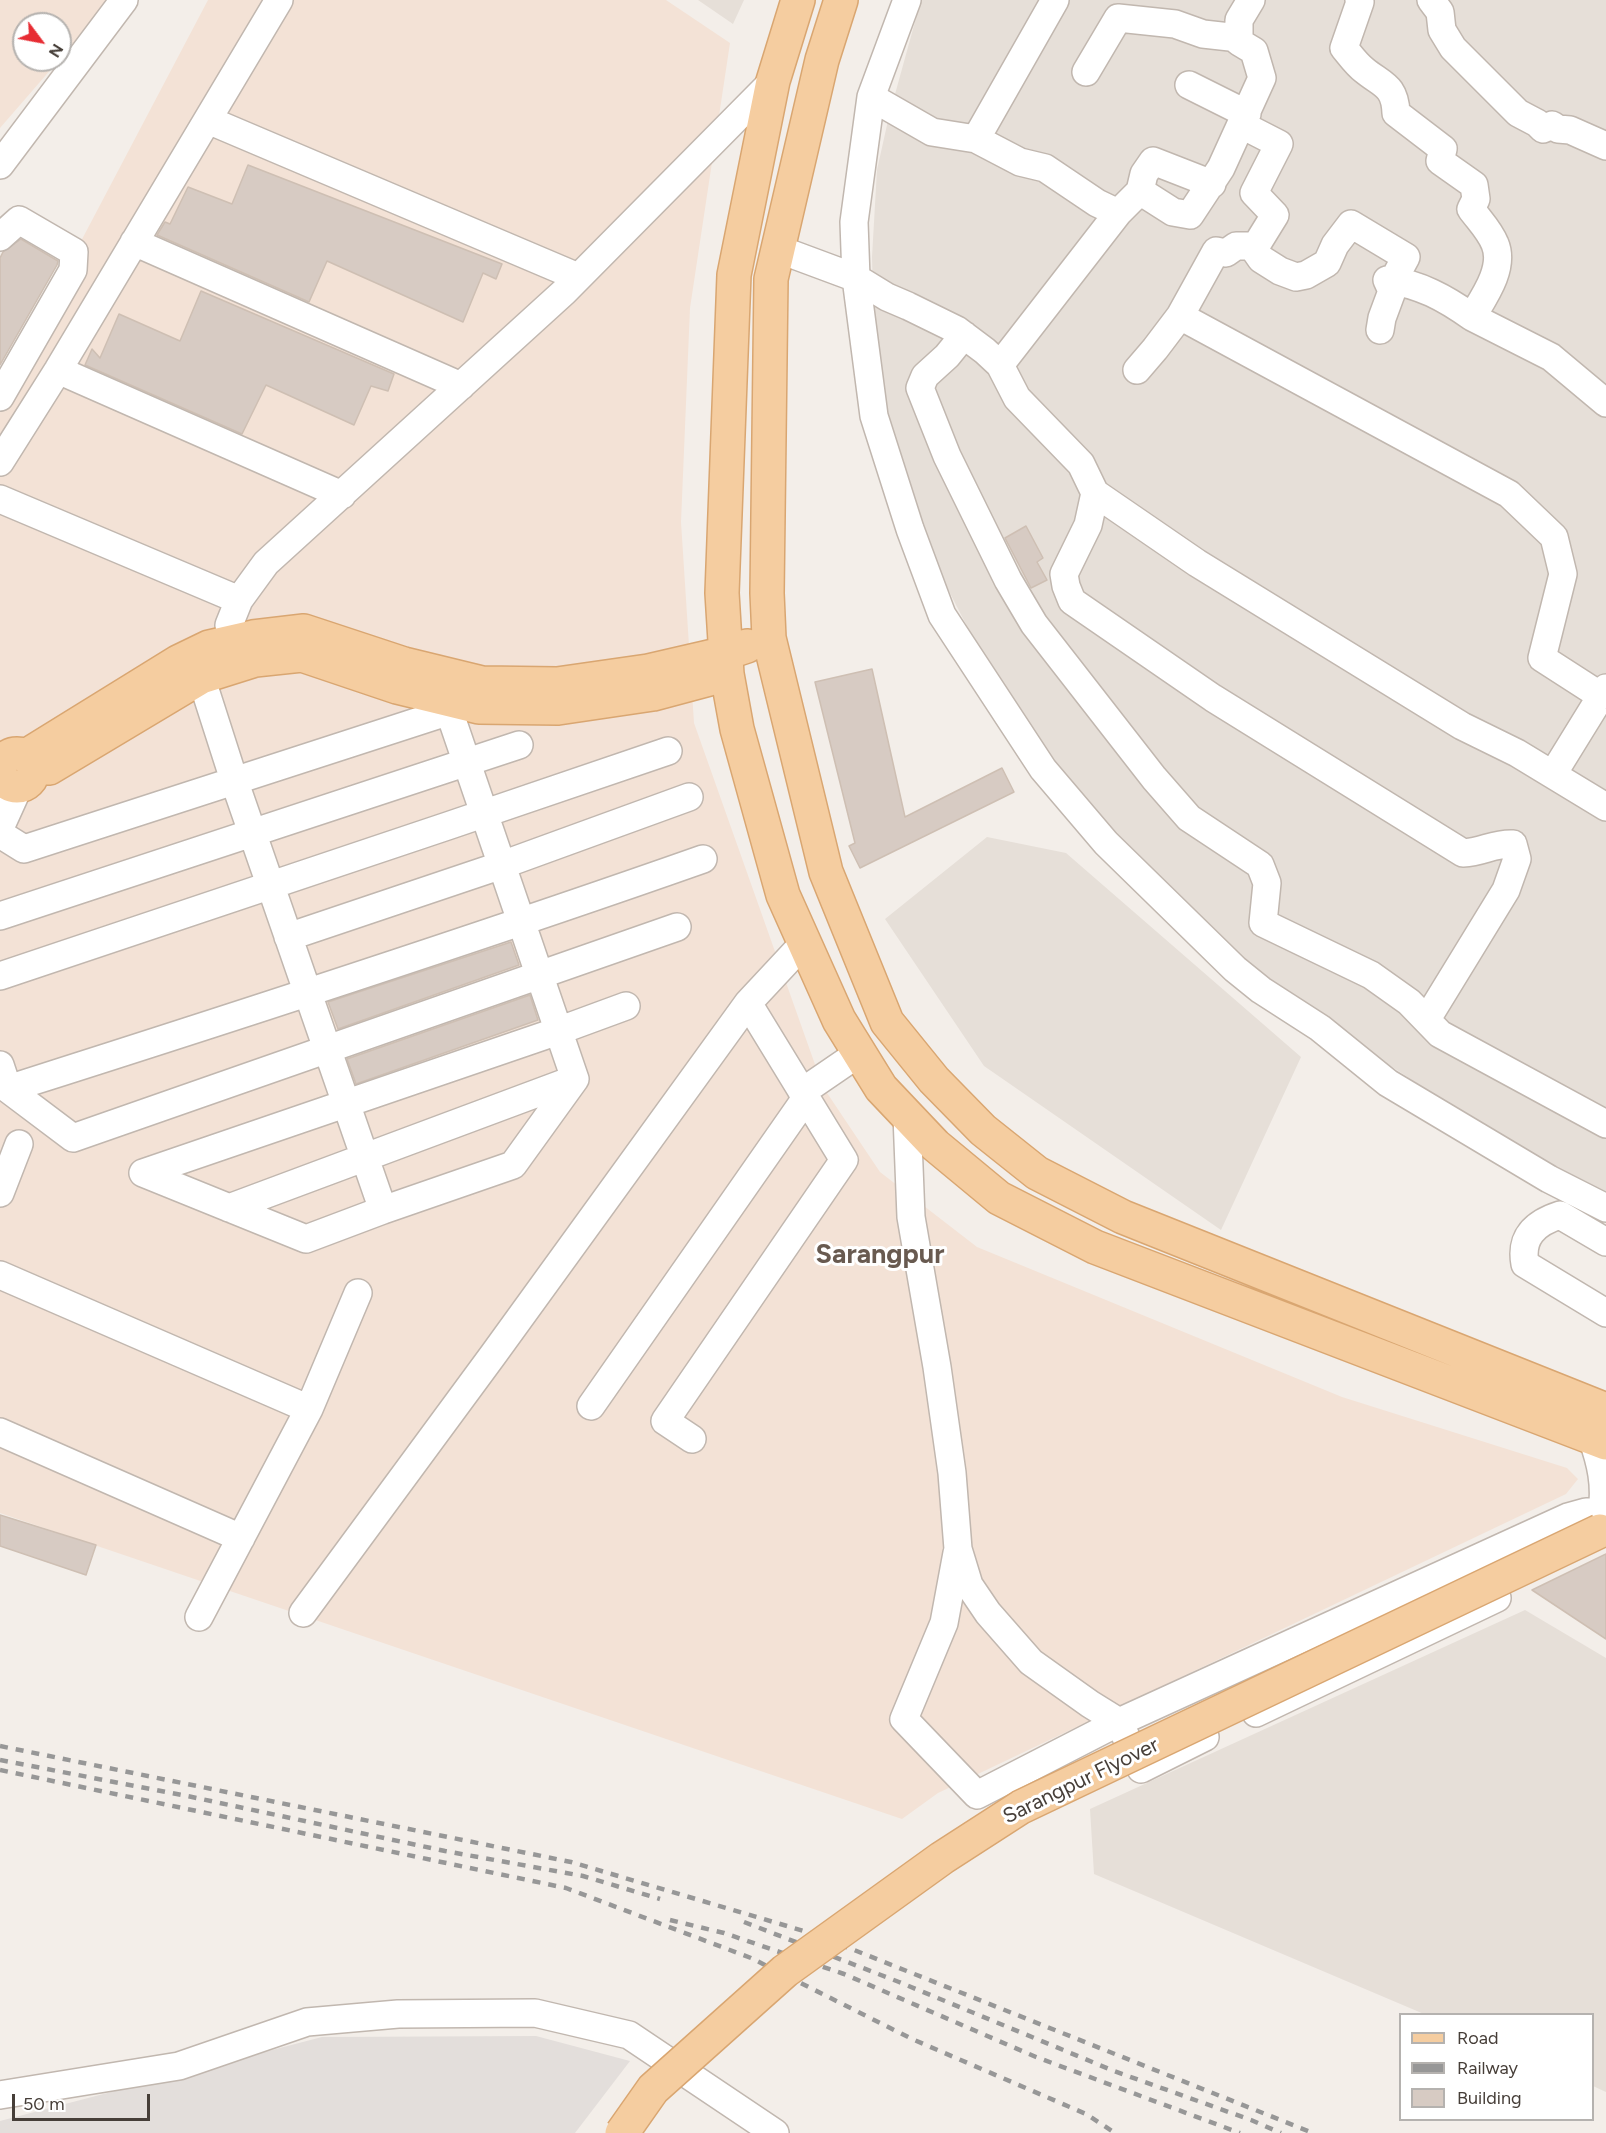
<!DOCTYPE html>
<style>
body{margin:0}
#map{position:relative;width:1606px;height:2133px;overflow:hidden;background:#f3eee9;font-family:Figtree,sans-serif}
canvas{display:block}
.legend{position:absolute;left:1399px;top:2013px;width:195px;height:108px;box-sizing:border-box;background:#fff;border:2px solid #b5b2af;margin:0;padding:8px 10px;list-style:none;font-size:18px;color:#463e38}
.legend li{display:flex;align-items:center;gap:12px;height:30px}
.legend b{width:30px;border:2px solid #b5b2af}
.north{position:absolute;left:12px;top:12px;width:60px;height:60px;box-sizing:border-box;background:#fff;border:2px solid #b5b2af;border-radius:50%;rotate:122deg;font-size:16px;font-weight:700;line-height:24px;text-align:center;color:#463e38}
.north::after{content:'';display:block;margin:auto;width:21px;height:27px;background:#e72c33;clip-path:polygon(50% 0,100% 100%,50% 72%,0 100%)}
.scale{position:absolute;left:12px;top:2094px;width:138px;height:27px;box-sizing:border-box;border:3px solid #463e38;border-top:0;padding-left:8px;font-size:18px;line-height:21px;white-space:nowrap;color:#463e38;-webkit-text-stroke:4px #fff;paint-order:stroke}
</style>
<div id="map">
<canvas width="1606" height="2133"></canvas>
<ul class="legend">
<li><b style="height:8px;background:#f5cda0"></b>Road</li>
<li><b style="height:8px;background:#979797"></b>Railway</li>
<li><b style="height:16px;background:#d7cbc3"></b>Building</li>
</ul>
<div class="north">N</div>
<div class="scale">50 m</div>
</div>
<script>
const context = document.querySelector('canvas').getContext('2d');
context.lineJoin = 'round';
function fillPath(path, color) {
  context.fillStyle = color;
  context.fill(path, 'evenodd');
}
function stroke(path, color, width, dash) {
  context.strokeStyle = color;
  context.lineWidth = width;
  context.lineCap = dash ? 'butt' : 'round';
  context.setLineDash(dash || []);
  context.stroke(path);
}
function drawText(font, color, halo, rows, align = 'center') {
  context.font = font + ' Figtree,sans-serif';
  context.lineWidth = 6;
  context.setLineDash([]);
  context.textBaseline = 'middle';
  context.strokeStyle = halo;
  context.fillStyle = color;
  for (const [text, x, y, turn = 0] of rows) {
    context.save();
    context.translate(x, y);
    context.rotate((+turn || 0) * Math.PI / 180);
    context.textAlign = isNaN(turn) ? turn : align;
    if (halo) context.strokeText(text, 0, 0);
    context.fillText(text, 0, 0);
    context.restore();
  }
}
const residential = new Path2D(`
 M 698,0 L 744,0 L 733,24 Z
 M 921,0 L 1606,0 L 1606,1197 L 1506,1145 L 1403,1074 L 1280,994 L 1081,802 L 999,689 L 929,552 L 889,434 L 873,298 L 872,257 L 877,170 L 889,116 Z
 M 987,837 L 1066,853 L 1301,1057 L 1221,1230 L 984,1066 L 885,919 Z
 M 1525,1610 L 1606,1658 L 1606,2092 L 1593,2086 L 1592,2014 L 1424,2014 L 1094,1874 L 1090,1809 Z`);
const commercial = new Path2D(`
 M 0,0 L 111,0 L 60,59 L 60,24 L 24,24 L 24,60 L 59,60 L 0,128 Z
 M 208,0 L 666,0 L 730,43 L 690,308 L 681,522 L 694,723 L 823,1087 L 880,1172 L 977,1247 L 1342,1397 L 1567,1468 L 1578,1479 L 1566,1494 L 938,1793 L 902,1819 L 0,1513 L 0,395 Z`);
const industrial = new Path2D(`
 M 536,2036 L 630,2061 L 575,2133 L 0,2133 L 0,2121 L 322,2037 Z`);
const building = new Path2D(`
 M 248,165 L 502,264 L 496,279 L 483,273 L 463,322 L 327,261 L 309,302 L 157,235 L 165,222 L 170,224 L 188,187 L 232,204 Z
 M 21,239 L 58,261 L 57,265 L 0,365 L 0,258 L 3,252 Z
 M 201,291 L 394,374 L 388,391 L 371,386 L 354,425 L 266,385 L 242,434 L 85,365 L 92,349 L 100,358 L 119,314 L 180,341 Z
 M 1026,526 L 1043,558 L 1037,562 L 1047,580 L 1031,588 L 1005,538 Z
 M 872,669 L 905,817 L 1002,768 L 1014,792 L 860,868 L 849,846 L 855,843 L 815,682 Z
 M 511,942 L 519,965 L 338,1029 L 328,1002 Z
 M 530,995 L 538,1020 L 356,1084 L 347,1059 Z
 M 0,1515 L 96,1545 L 86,1575 L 0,1546 Z
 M 1606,1554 L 1606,1639 L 1532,1590 Z`);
const minor = new Path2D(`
 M 907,0 L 871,97 L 854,222 L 856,278 L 874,416 L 910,529 L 942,615 L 1043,769 L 1106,843 L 1235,969 L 1261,990 L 1320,1028 L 1388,1083 L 1549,1179 L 1606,1208
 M 1359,0 L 1360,2 L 1344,48 C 1350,55 1356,64 1364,70 C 1382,85 1395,85 1396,113 L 1443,149 L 1440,161 L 1474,185 L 1476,199 L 1471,209 C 1479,220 1490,231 1495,244 C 1505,268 1484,297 1472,317 L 1551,357 L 1606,403
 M 1431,0 L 1440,12 L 1442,30 L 1453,48 L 1518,113 L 1537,123 L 1543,129 L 1552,125 L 1558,129 L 1570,130 L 1606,146
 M 1086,72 L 1118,18 L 1175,24 L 1203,34 L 1239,38
 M 1189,85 L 1247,114
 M 871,97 L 932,132 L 976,139 L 1020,162 L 1045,168 L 1097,203 L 1118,213 L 1140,191 L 1173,212 L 1190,215 L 1221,168 L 1262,78 L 1254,51 L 1239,42 L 1239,20 L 1251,0
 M 208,120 L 578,277
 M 1242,125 L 1279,144 L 1254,193 L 1275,215 L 1254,249 L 1261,259 L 1280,271 L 1296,277 L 1306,275 L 1327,263 L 1335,245 L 1351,224 L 1406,257 L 1393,281
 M 976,139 L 1055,0
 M 0,165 L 124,0
 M 1140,191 L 1144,174 L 1153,161 L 1212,184
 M 0,237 L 19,220 L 74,252 L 73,270 L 0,397
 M 134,242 L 461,386
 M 778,249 L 856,278 L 887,297 L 908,306 L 957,330 L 985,351 L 1000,365 L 1017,398 L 1081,464 L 1095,493 L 1197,563 L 1462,726 L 1517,753 L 1606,807
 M 1180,316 L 1509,494 L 1554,537 L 1563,574 L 1542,658 L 1601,696
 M 1380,330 L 1382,318 L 1392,291 L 1387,280 C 1420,284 1445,298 1472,317
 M 964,335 L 947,356 L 925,376 L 920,388 L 947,456 L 1008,580 L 1034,624 L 1154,778 L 1189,818 L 1260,865 L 1267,883 L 1263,923 L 1371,975 L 1409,1002 L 1440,1034 L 1606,1124
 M 1000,365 L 1118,213
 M 58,370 L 342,495
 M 1137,370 L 1155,349 L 1180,316 L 1216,251 L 1226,253 L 1236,246 L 1256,246
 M 0,462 L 58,370 L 279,0
 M 1095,493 L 1088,525 L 1064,574 L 1066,586 L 1072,601 L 1213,698 L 1463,853 C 1483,852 1494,843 1513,844 L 1517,859 L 1506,890 L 1427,1019
 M 0,499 L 239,600
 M 235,660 L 229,625 L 239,600 L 266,563 L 564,292 L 773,81
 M 201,677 L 234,780 L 383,1210
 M 1553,774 L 1606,688
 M 0,828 L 19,786
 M 0,834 L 24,849 L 450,711
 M 0,916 L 519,745
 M 288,937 L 502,865 L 689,797
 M 0,976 C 222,900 446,828 668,751
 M 0,1065 L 8,1089 L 73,1138 L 677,927
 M 8,1089 C 241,1015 473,940 703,859
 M 802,1092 L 859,1053
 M 907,1116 L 911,1217 L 937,1367 L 952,1473 L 958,1549 L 969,1585 L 988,1613 L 1031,1662 L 1090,1704 L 1119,1722 L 1141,1769 L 1205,1737
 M 143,1173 L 306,1239 L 383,1210 L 513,1165 L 575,1079 L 445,699
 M 143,1173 L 558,1031 L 626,1006
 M 0,1193 L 19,1144
 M 229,1208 L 575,1079
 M 1606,1242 L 1560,1215 C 1535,1223 1520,1237 1525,1264 L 1606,1313
 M 0,1275 L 309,1409
 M 591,1406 L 806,1098
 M 0,1432 L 241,1538
 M 692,1439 L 665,1421 L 844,1160 L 748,1003
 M 957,1553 L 944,1623 L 904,1719 L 977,1795 L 1119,1722 L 1568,1517 L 1586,1512 L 1602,1512 C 1606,1485 1601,1463 1592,1438
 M 303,1613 L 493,1355 L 748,1003 L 804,943
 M 199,1617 L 309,1409 L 358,1293
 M 1256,1713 L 1497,1598
 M 0,2095 L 179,2066 L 307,2022 L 398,2014 L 535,2013 L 629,2035 L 775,2133`);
const major = new Path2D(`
 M 798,0 L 773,81 L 734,275 L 722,593 L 727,674 L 737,729 L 783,895 L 839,1020 L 881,1088 L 935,1145 L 999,1198 L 1095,1247 L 1606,1443
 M 841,0 L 822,60 L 771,279 L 767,593 L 769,638 L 826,872 L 887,1022 L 934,1080 L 983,1130 L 1037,1173 L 1123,1217 L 1606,1410
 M1 770a16 16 0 1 1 32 0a16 16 0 1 1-32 0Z
 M 26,756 L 178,662 L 209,647 L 253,637 L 304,631 L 404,664 L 482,683 L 557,684 L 648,671 L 726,653 L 747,646
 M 49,768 L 201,677 L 255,660 L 302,655 L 397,687 L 479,707 L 558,708 L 653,694 L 709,679`);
const rail = new Path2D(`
 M 0,1746 L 571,1862 L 814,1934 L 1313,2133
 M 0,1760 L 192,1797 L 445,1851 L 583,1876 L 660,1899
 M 0,1770 L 566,1888 L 751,1958 L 912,2039 L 1086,2114 L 1115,2133
 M 670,1920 L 724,1933 L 844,1974 L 1036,2057 L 1240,2133
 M 744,1922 L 899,1982 L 1114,2071 L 1251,2120 L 1281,2133`);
const majorBridge = new Path2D(`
 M 622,2133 L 653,2089 L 785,1971 L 942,1858 L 1021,1807 L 1600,1531`);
const streetNames = [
 ["Sarangpur Flyover",1081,1781,-26]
];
const districtNames = [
 ["Sarangpur",880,1255]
];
fillPath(residential, '#e6dfd8');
fillPath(commercial, '#f3e2d6');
fillPath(industrial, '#e3dedb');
fillPath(building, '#d7cbc3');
stroke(building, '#cebfb3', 1.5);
stroke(minor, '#c1b7af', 30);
stroke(major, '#d9a671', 36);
stroke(minor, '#fff', 27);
stroke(major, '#f5cda0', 33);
stroke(rail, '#979797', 4.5, [8, 8]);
stroke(majorBridge, '#d9a671', 36, []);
stroke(majorBridge, '#f5cda0', 33);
drawText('21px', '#463e38', '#fff', streetNames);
drawText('bold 27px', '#685a50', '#fff', districtNames);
</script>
